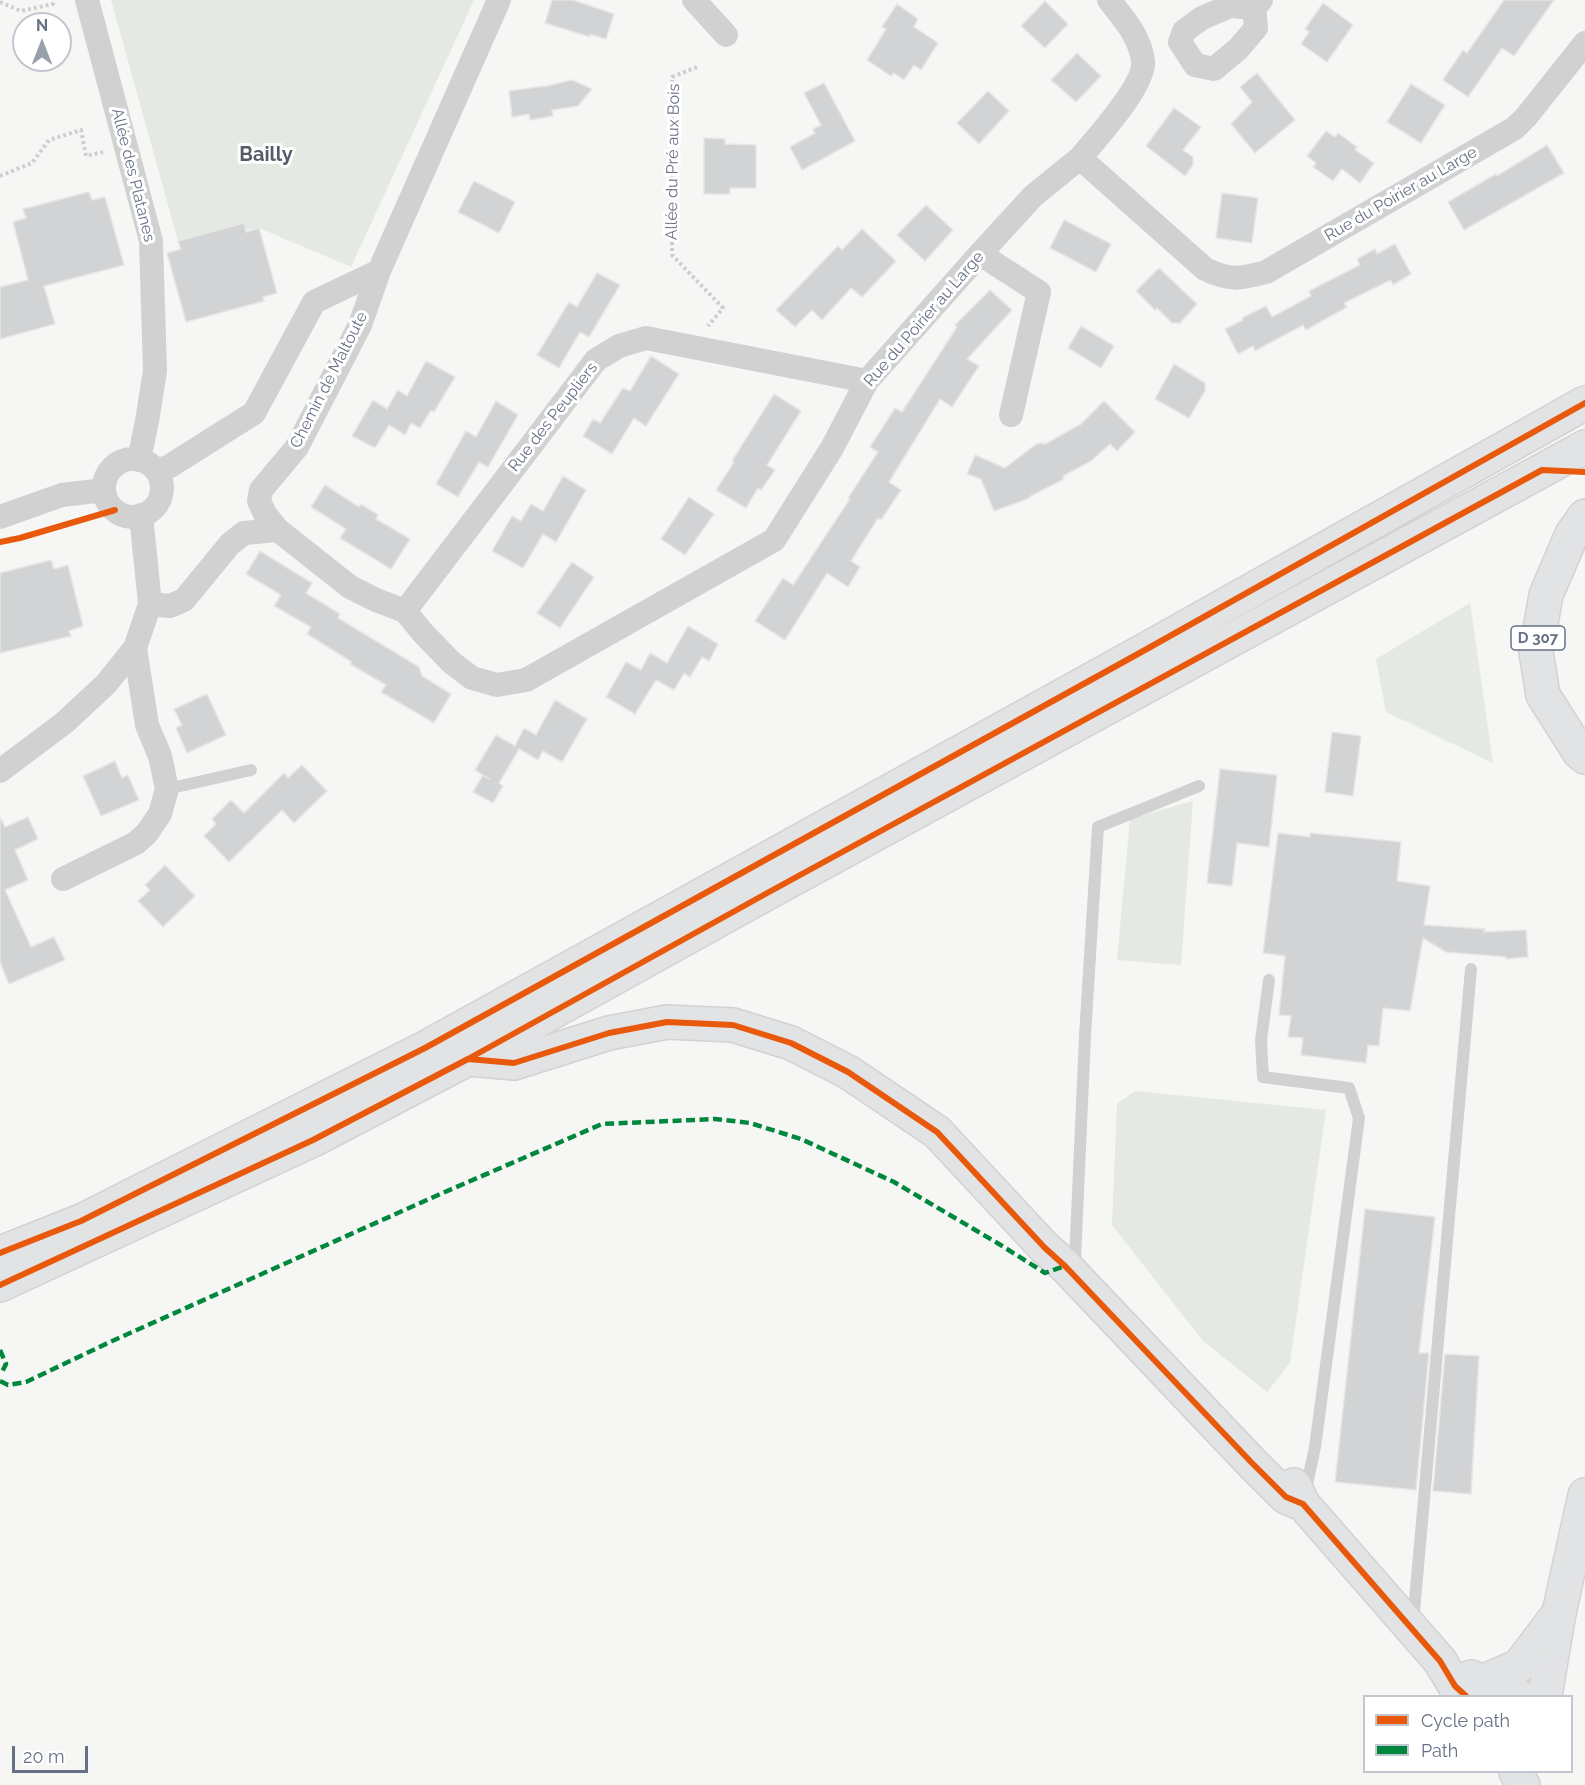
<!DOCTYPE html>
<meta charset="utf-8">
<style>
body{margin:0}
#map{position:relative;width:1585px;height:1785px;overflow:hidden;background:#f6f6f5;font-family:Raleway,sans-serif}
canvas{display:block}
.legend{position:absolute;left:1363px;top:1695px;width:210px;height:78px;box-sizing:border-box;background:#fff;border:2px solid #c2c6ce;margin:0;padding:8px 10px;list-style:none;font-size:18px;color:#667185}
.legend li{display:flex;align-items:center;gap:12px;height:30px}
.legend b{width:30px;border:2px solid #c2c6ce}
.north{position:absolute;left:12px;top:12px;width:60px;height:60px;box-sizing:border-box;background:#fff;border:2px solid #c2c6ce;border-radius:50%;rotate:0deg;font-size:16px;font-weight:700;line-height:24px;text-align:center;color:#667185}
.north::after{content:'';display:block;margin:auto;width:21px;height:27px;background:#98a0ac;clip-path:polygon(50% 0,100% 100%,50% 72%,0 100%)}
.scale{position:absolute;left:12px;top:1746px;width:76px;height:27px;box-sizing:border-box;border:3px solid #667185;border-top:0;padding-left:8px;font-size:18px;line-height:21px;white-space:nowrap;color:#667185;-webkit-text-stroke:4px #fff;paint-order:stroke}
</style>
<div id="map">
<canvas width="1585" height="1785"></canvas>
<ul class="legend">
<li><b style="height:8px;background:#e8590c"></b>Cycle path</li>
<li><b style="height:8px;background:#00873e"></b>Path</li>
</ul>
<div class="north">N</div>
<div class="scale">20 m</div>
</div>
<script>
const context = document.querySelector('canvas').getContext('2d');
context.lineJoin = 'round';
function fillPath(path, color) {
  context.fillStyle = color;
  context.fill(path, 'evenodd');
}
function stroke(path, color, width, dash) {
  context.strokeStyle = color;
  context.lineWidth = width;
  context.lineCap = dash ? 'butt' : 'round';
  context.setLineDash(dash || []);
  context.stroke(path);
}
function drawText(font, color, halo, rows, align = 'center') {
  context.font = font + ' Raleway,sans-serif';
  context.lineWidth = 6;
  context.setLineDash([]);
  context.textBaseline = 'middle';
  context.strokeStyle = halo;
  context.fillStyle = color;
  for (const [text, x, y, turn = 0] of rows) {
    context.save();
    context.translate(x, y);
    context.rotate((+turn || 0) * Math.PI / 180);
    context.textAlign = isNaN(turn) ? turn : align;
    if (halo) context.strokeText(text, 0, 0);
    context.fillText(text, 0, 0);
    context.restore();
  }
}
const green = new Path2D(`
 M 111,0 L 474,0 L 351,267 L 259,228 L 178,241 Z
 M 1470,603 L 1493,763 L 1386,712 L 1376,659 Z
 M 1193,801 L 1181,965 L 1117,960 L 1130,819 Z
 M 1135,1091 L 1326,1110 L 1290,1363 L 1267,1392 L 1203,1341 L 1112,1225 L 1117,1104 Z`);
const building = new Path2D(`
 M 552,0 L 573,0 L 614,14 L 606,39 L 590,34 L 590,37 L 545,23 Z
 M 1504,0 L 1554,0 L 1514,56 L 1502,48 L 1468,97 L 1443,80 L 1463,50 L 1467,53 Z
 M 1045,1 L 1068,24 L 1045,48 L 1021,26 Z
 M 1323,3 L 1353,25 L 1327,62 L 1301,44 L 1309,32 L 1305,29 Z
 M 897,4 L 918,19 L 914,27 L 938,43 L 921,70 L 914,65 L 904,80 L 894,73 L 891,76 L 867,60 L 886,29 L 882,27 Z
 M 1077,53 L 1101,76 L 1076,102 L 1051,80 Z
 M 1257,73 L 1295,120 L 1255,153 L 1231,124 L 1252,102 L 1240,87 Z
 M 572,80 L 592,89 L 578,106 L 552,110 L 553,116 L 530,120 L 529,114 L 512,117 L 509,91 L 544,86 L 543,87 Z
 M 824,83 L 855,141 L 802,170 L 790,147 L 815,133 L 813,129 L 821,125 L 804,93 Z
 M 1411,84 L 1445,105 L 1421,143 L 1387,122 Z
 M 988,91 L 1009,111 L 979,144 L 957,123 Z
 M 1174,108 L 1201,127 L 1183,150 L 1193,157 L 1193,165 L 1185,176 L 1146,146 Z
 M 1326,131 L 1335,137 L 1338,133 L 1357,147 L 1355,150 L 1374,163 L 1360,183 L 1342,169 L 1333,181 L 1313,167 L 1316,163 L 1307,156 Z
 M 704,138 L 725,139 L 725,144 L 756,145 L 756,188 L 730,188 L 730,194 L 704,194 Z
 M 1547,145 L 1564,173 L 1464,230 L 1448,202 L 1496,174 L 1497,176 Z
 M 474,181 L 515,202 L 499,233 L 458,212 Z
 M 89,192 L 92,200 L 105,197 L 124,265 L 44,286 L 55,324 L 0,339 L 0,287 L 28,280 L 13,222 L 26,218 L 23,209 Z
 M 1222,193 L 1258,198 L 1252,243 L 1216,238 Z
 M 926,205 L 953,230 L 925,261 L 897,235 Z
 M 1064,220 L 1111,244 L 1096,272 L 1050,248 Z
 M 244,223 L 246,232 L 259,228 L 277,293 L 263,297 L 264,301 L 186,322 L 167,253 L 181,249 L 178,241 Z
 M 862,229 L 896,261 L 862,297 L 851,288 L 822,320 L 812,310 L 795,327 L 776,310 L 838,246 L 842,250 Z
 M 1395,244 L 1411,274 L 1393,285 L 1391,280 L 1344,303 L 1347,307 L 1306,330 L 1303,325 L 1255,351 L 1253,346 L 1238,354 L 1225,329 L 1243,320 L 1242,318 L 1266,306 L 1272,317 L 1311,296 L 1309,291 L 1360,265 L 1357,259 L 1375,249 L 1377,254 Z
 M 1159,268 L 1197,304 L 1180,323 L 1172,323 L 1157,308 L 1155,310 L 1136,291 Z
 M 597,273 L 620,285 L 589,337 L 580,332 L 559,368 L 537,355 L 569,302 L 577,307 Z
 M 990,290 L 1012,310 L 967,359 L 979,366 L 952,407 L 940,399 L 889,482 L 901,490 L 881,520 L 878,518 L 851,561 L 860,567 L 848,587 L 827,573 L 785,640 L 755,621 L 783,578 L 793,585 L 850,499 L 848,498 L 878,452 L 870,447 L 895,408 L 902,412 L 957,327 L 955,325 Z
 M 1081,326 L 1114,346 L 1101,368 L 1068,348 Z
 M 651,356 L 679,374 L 646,426 L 634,418 L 612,454 L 583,436 L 593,419 L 600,423 L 623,388 L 630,391 Z
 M 426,361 L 455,377 L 434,412 L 431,410 L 420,428 L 411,423 L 405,435 L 389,425 L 375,448 L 352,436 L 373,400 L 387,409 L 398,390 L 407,396 Z
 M 1174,364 L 1205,383 L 1205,391 L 1189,418 L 1155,399 Z
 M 774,394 L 801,411 L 767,465 L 775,470 L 761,490 L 758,488 L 746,508 L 716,490 L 734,462 L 732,461 Z
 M 496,401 L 518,415 L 488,467 L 479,462 L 458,497 L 436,484 L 466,431 L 476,437 Z
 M 1104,401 L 1135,432 L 1117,451 L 1110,444 L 1091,461 L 1063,476 L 1064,479 L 1029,497 L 1030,498 L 994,511 L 981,479 L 967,474 L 975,455 L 1005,468 L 1035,445 L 1040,443 L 1045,444 L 1081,424 Z
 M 563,476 L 586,490 L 556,542 L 543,534 L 523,568 L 492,551 L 512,516 L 521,521 L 531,504 L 543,511 Z
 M 325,485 L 359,507 L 361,504 L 378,515 L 376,519 L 410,539 L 391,569 L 340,538 L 346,529 L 311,507 Z
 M 689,497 L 714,514 L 685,555 L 661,539 Z
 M 260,551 L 312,583 L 306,593 L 340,614 L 338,618 L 419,667 L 422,676 L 451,694 L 434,723 L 381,692 L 386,685 L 350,664 L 352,662 L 307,634 L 311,627 L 274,606 L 281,595 L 246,574 Z
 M 51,560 L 54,569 L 68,565 L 83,626 L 69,631 L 71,636 L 0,653 L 0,573 Z
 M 572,562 L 594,577 L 560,628 L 537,613 Z
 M 688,626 L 718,644 L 709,661 L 702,657 L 690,677 L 684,673 L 674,690 L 656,680 L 635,714 L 606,697 L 626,662 L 641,670 L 650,653 L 667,663 Z
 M 207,694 L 226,735 L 187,753 L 176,728 L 182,725 L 174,709 Z
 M 555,700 L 587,719 L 562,762 L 543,751 L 538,760 L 519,749 L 499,783 L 503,786 L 493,803 L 473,792 L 483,775 L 489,779 L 475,770 L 496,735 L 515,746 L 524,728 L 536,735 Z
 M 1332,732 L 1361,736 L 1353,796 L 1325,792 Z
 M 115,761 L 122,778 L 128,775 L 139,800 L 101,816 L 83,776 Z
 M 302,765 L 327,791 L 294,823 L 282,810 L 229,862 L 204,836 L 216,824 L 212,819 L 231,800 L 244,813 L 284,773 L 288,778 Z
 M 1220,769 L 1277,775 L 1269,847 L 1237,843 L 1232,886 L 1207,883 Z
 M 0,817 L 5,827 L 28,817 L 38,839 L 15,850 L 28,880 L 5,890 L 31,947 L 54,937 L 65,960 L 9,984 L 0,962 Z
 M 1278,833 L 1310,837 L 1310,833 L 1401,842 L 1397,881 L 1430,886 L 1424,925 L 1485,929 L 1484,932 L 1526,930 L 1528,957 L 1506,959 L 1506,957 L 1446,952 L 1423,938 L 1410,1011 L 1383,1008 L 1379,1046 L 1368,1045 L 1366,1063 L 1301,1055 L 1303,1038 L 1288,1037 L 1291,1016 L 1279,1015 L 1285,956 L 1263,953 Z
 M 165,865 L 195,896 L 163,927 L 138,901 L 150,890 L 145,885 Z
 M 1365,1209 L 1435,1217 L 1419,1353 L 1429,1353 L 1416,1490 L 1335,1482 Z
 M 1445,1354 L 1479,1356 L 1471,1494 L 1433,1491 Z`);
const path = new Path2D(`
 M 0,2 L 21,11 L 53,4 L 52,0
 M 697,67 L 672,77 L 672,255 L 723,308 L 708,326
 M 0,176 L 32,163 L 49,140 L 81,130 L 86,156 L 103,152`);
const lane = new Path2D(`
 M 167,789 L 251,770
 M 1269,980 L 1261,1040 L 1263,1077 L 1349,1088 L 1359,1118 L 1315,1447 L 1305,1494
 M 1075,1260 L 1085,1036 L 1098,827 L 1199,786
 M 1413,1623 L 1471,969`);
const street = new Path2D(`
 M 87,0 L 151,241 L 155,371 L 147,421 L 139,460
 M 499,0 L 379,271 L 360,325 L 297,447 L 261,490 L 259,501 L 265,514 L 278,530 L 350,587 L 376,600 L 405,611 L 423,633 L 451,662 L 472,678 L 497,685 L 526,680 L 774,540 L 832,448 L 867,381 L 980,254 L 1033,196 L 1080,158 L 1205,269 C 1230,281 1240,279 1266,272 L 1515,128 L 1526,117 L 1585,43
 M 694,0 L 726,35
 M 1254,8 L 1230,6 L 1202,18 L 1184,31 L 1180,42 L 1195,65 L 1214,69 L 1238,49 L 1256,28 L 1254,8 L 1261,0
 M 1080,158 C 1096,139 1146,84 1143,61 C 1140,36 1123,18 1109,0
 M 980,254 L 1039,292 L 1011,415
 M104 488a29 29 0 1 1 58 0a29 29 0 1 1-58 0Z
 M 157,471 L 170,466 L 254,413 L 314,302 L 379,271
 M 0,517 L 62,495 L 104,490
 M 150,604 L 170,606 L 184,600 L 230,544 L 244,533 L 278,530
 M 405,611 L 596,360 L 619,346 L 646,338 L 867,381
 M 0,771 L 64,723 L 106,684 L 135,648 L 150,604 L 141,515
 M 63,879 L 136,843 L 147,833 L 160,814 L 167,789 L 160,756 L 147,725 L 135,648`);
const secondary = new Path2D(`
 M 1545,1696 L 1559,1613 L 1585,1495`);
const primary = new Path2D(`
 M 1585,516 L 1572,534 L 1546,595 L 1536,652 L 1543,695 L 1579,752 L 1585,757
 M 468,1059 L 514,1063 L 609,1033 L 667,1022 L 733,1025 L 791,1043 L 848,1072 L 937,1132 L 1045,1248 L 1065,1266 L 1251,1462 L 1286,1497 L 1303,1504
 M 0,1253 L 81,1221 L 425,1048 L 1145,650 L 1585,403
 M 0,1285 L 313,1140 L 468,1059 L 769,892 L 1585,447
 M 1294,1485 L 1303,1504 L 1440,1661 L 1455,1686 L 1466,1696
 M 1471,1677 L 1519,1696
 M 1484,1681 L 1519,1666 L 1559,1613
 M 1516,1772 L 1523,1785`);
const quiet = new Path2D(`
 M 0,1350 L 6,1364 L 2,1372 L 0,1373
 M 0,1381 L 8,1385 L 26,1382 L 110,1342 L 438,1195 L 602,1124 L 715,1119 L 750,1123 L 801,1139 L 894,1182 L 999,1244 L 1045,1273 L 1065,1266`);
const cycleway = new Path2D(`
 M 0,542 L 20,538 L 115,510
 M 468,1059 L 514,1063 L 609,1033 L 667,1022 L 733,1025 L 791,1043 L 848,1072 L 937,1132 L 1045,1248 L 1065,1266 L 1251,1462 L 1286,1497 L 1303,1504 L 1440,1661 L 1455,1686 L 1466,1696
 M 0,1253 L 81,1221 L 425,1048 L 1145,650 L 1585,403
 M 0,1285 L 313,1140 L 468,1059 L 769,892 L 1542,470 L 1585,472`);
const shields = [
 [1538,638,54]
];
const shieldNames = [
 ["D 307",1538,638]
];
const streetNames = [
 ["Allée du Pré aux Bois",673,162,-89],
 ["Allée des Platanes",133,175,76],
 ["Rue du Poirier au Large",1401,194,-30],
 ["Rue du Poirier au Large",924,319,-49],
 ["Chemin de Maltoute",329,380,-63],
 ["Rue des Peupliers",553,417,-52]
];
const quarterNames = [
 ["Bailly",266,155]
];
fillPath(green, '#e5e9e3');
fillPath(building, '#d2d3d4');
stroke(building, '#e6e6e5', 1.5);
stroke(secondary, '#d2d3d4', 36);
stroke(primary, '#d2d2d3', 36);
stroke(path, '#cdcecf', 4, [3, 3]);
stroke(lane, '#d1d1d2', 12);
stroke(street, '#d1d1d2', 24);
stroke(secondary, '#e2e3e4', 33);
stroke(primary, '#e2e3e4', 33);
stroke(quiet, '#00873e', 4.5, [9, 4.5]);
stroke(cycleway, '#e8590c', 6);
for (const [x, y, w] of shields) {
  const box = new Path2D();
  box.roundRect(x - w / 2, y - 12, w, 24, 4.5);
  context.fillStyle = '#fff';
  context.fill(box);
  stroke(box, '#667185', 1.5);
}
drawText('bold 15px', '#667185', null, shieldNames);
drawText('16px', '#667185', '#fff', streetNames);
drawText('bold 20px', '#545c6a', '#fff', quarterNames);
</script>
